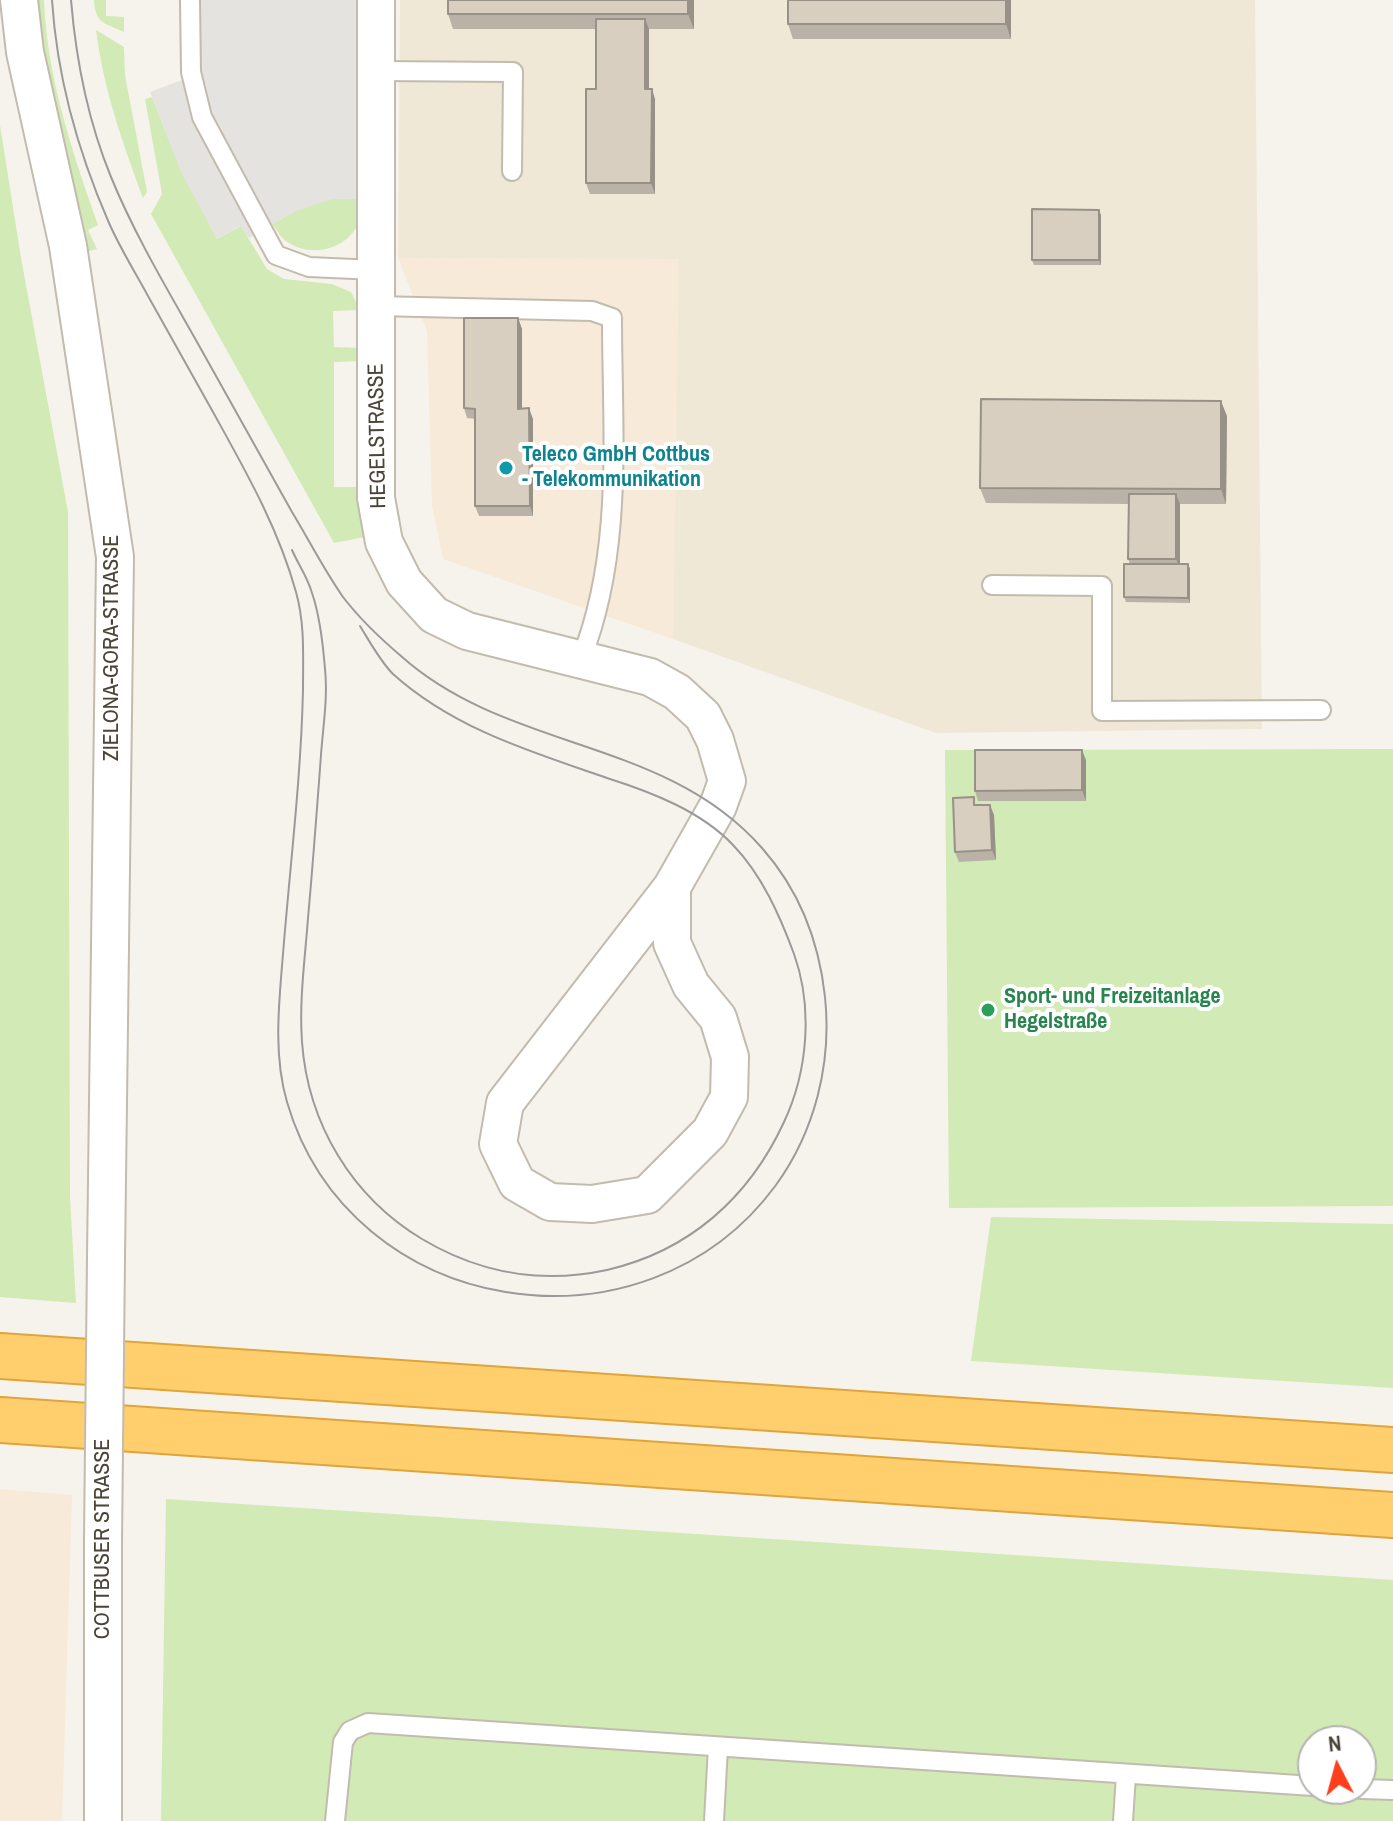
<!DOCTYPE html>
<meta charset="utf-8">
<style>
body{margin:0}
#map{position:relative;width:1393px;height:1821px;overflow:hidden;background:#f6f3ec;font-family:"Archivo Narrow",sans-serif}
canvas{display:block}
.north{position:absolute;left:1297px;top:1725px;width:80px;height:80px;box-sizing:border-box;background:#fff;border:2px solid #b7b4b0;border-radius:50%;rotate:354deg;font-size:22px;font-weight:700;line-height:32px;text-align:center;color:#4b4439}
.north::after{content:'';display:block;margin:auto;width:28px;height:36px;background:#fc3f1d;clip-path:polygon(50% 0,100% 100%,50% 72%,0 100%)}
</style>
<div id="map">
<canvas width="1393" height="1821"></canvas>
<div class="north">N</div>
</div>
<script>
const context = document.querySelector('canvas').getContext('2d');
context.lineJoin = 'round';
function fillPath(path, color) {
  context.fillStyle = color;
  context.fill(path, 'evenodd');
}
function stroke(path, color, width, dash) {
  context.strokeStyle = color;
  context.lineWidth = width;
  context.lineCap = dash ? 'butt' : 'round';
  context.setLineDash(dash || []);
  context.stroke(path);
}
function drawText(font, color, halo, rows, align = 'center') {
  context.font = font + ' "Archivo Narrow",sans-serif';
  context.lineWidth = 8;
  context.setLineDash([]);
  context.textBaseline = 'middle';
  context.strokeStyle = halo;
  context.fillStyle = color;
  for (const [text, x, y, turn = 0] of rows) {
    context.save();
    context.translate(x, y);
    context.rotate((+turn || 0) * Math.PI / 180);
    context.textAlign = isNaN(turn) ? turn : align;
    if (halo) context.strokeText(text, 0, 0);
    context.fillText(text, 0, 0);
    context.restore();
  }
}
const commercial = new Path2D(`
 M 398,258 L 680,259 L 673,639 L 443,559 L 432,505 L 427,331 Z
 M 0,1489 L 72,1495 L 62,1821 L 0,1821 Z`);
const education = new Path2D(`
 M 400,0 L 1255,0 L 1262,729 L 936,733 L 673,639 L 679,259 L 398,258 Z`);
const green = new Path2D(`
 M 37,0 L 44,0 C 47,78 72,151 98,225 L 88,230 L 97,249 L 82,253 L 43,49 Z
 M 94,0 L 106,0 L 106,16 L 124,17 L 124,32 C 105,23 95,24 94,0 Z
 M 96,30 L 124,47 L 125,75 L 147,192 L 143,198 C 122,141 104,91 96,30 Z
 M 211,92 L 360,197 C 360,205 361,215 359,222 C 348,249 313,258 289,243 C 282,240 277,230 272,224 Z
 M 152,97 L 178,163 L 217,239 L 241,226 L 267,269 L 284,279 L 332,284 L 351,292 L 360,310 L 333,311 L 334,347 L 360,348 L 360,361 L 334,362 L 334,487 L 359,487 L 365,537 L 334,543 L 151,214 L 162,194 L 145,99 Z
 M 0,125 L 21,258 L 68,512 L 70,1197 L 76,1303 L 0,1297 Z
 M 1393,749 L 1393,1206 L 949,1208 L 945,750 Z
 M 991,1217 L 1393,1224 L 1393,1388 L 971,1361 Z
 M 166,1499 L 1393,1580 L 1393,1821 L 161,1821 ZM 1313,1741 L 1361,1741 L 1361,1789 L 1313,1789 Z`);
const parking = new Path2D(`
 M 190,0 L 376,0 L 376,199 L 332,199 L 296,211 L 249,238 L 240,226 L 217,239 L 181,172 L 150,92 L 190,77 Z`);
const service = new Path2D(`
 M 190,0 L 191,72 L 202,117 L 276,255 L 309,267 L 376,270
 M 376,71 L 513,72 L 512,171
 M 376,306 L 592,311 L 612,318 C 612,432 624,551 581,659
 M 992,585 L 1102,586 L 1102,711 L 1321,710
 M 1361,1789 L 1393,1790
 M 335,1821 L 343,1742 L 350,1731 L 368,1723 L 1313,1786
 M 714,1821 L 718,1747
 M 1123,1821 L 1126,1775`);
const minor = new Path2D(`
 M 19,0 L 25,52 L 68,246 L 115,557 L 106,1257
 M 376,0 L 376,498 L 384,542 L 404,582 L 434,615 L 467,631 L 650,677 L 677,692 L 703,716 L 715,740 L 727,781 L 718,806 L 672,887 L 505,1103 L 498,1144 L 517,1183 L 550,1202 L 592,1204 L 647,1195 L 710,1132 L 729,1097 L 730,1057 L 718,1018 L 691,985 L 672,943 L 672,887
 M 103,1540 L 103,1821`);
const motorway = new Path2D(`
 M 0,1356 L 1393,1450
 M 0,1420 L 1393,1515`);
const tram = new Path2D(`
 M 52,0 C 57,78 78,152 109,223 C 120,248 135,272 148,296 C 170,335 191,373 213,412 C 245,470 278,527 296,592 C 305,624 303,656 303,690 C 301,778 290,866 283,954 C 279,1003 273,1054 287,1102 C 350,1318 644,1365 776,1185 C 815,1131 832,1063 825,997 C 819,941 800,891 762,848 C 665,737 508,752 401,656 C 381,639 359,618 343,597 C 324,570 309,540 292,512 C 265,464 238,416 211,367 C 177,305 138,243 111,177 C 88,121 76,60 71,0
 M 292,550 C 298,564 308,578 312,593 C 320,616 323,644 325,669 C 328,697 323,727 321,755 C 317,809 313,863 308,918 C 305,959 299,1001 302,1042 C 308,1124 352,1197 422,1239 C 479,1273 542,1284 607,1270 C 689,1251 749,1198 784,1122 C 808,1071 813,1007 794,954 C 780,916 762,875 733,845 C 701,811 651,792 607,778 C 532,752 454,729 393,674 C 380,661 370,642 360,626`);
const minorBridge = new Path2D(`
 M 103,1540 L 106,1257`);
const wall = new Path2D(`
 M 448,0 L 694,0 L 694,29 L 649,29 L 649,89 L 655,99 L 655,194 L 590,194 L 586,183 L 596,89 L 596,29 L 453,29 L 448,14 Z
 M 788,0 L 1011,0 L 1011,39 L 793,39 L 788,24 Z
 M 1101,215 L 1101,265 L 1034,265 L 1032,260 Z
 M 518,318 L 522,329 L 522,409 L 533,419 L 533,516 L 479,516 L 475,506 L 475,419 L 467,418 L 464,408 Z
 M 1227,416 L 1226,504 L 1180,504 L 1180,564 L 1188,564 L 1190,569 L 1190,603 L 1126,602 L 1124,597 L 1130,564 L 1128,559 L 1128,504 L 986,503 L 980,488 Z
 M 1086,760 L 1086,801 L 978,801 L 975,791 Z
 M 976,805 L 994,815 L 996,860 L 959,862 L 955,852 Z`);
const shadedWall = new Path2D(`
 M 688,0 L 694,0 L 694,29 L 688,14 Z
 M 1006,0 L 1011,0 L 1011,39 L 1006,24 Z
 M 645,19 L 649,29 L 649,100 L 645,89 Z
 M 652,89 L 655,99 L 655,194 L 651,183 Z
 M 1099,210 L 1101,215 L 1101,265 L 1099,260 Z
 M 518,318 L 522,329 L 522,419 L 518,409 Z
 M 1221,401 L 1227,416 L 1226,504 L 1221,489 Z
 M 529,408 L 533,419 L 533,516 L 530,506 Z
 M 1176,494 L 1180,504 L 1180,569 L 1176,559 Z
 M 1188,564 L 1190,569 L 1190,603 L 1188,598 Z
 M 1082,750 L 1086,760 L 1086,801 L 1082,790 Z
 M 990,805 L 994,815 L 996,860 L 992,850 Z`);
const building = new Path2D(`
 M 448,0 L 688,0 L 688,14 L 448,14 Z
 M 788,0 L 1006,0 L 1006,24 L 788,24 Z
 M 596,19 L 645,19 L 645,89 L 652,89 L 651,183 L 586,183 L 586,89 L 596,89 Z
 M 1032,209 L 1099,210 L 1099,260 L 1032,260 Z
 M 464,318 L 518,318 L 518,409 L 529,408 L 530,506 L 475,506 L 475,409 L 464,408 Z
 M 981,399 L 1221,401 L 1221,489 L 980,488 Z
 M 1129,494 L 1176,494 L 1176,559 L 1128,559 Z
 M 1124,564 L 1188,564 L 1188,598 L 1124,597 Z
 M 975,750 L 1082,750 L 1082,790 L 975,791 Z
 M 974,797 L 974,805 L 990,805 L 992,850 L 955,852 L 953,798 Z`);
const markers = [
 [506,468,8,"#0f9aa8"],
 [988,1010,8,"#2e9e5b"]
];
const streetNames = [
 ["HEGELSTRASSE",378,436,-91],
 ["ZIELONA-GORA-STRASSE",112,648,-90],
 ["COTTBUSER STRASSE",103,1539,-90]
];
const cultureNames = [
 ["Teleco GmbH Cottbus",522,455],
 ["- Telekommunikation",522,480]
];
const leisureNames = [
 ["Sport- und Freizeitanlage",1004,997],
 ["Hegelstraße",1004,1022]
];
fillPath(commercial, '#f7ead8');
fillPath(education, '#efe8d6');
fillPath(green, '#d2eab5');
fillPath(parking, '#e5e3e0');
stroke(service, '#c2bbae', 22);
stroke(minor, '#c2bbae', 40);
stroke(motorway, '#e0a43c', 48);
stroke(service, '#fff', 18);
stroke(minor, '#fff', 36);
stroke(motorway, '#ffcf6e', 44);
stroke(tram, '#9a9a9a', 2);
stroke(minorBridge, '#c2bbae', 40, []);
stroke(minorBridge, '#fff', 36);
fillPath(wall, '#bab2a6');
fillPath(shadedWall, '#979187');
fillPath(building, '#d8cfc1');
stroke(building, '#979187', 2);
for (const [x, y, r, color] of markers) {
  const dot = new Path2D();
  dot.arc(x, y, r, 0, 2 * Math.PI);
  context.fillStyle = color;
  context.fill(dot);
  stroke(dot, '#fff', 3);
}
drawText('22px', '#4b4439', '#fff', streetNames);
drawText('bold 22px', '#0d838f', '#fff', cultureNames, 'left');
drawText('bold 22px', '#27864d', '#fff', leisureNames, 'left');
</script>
